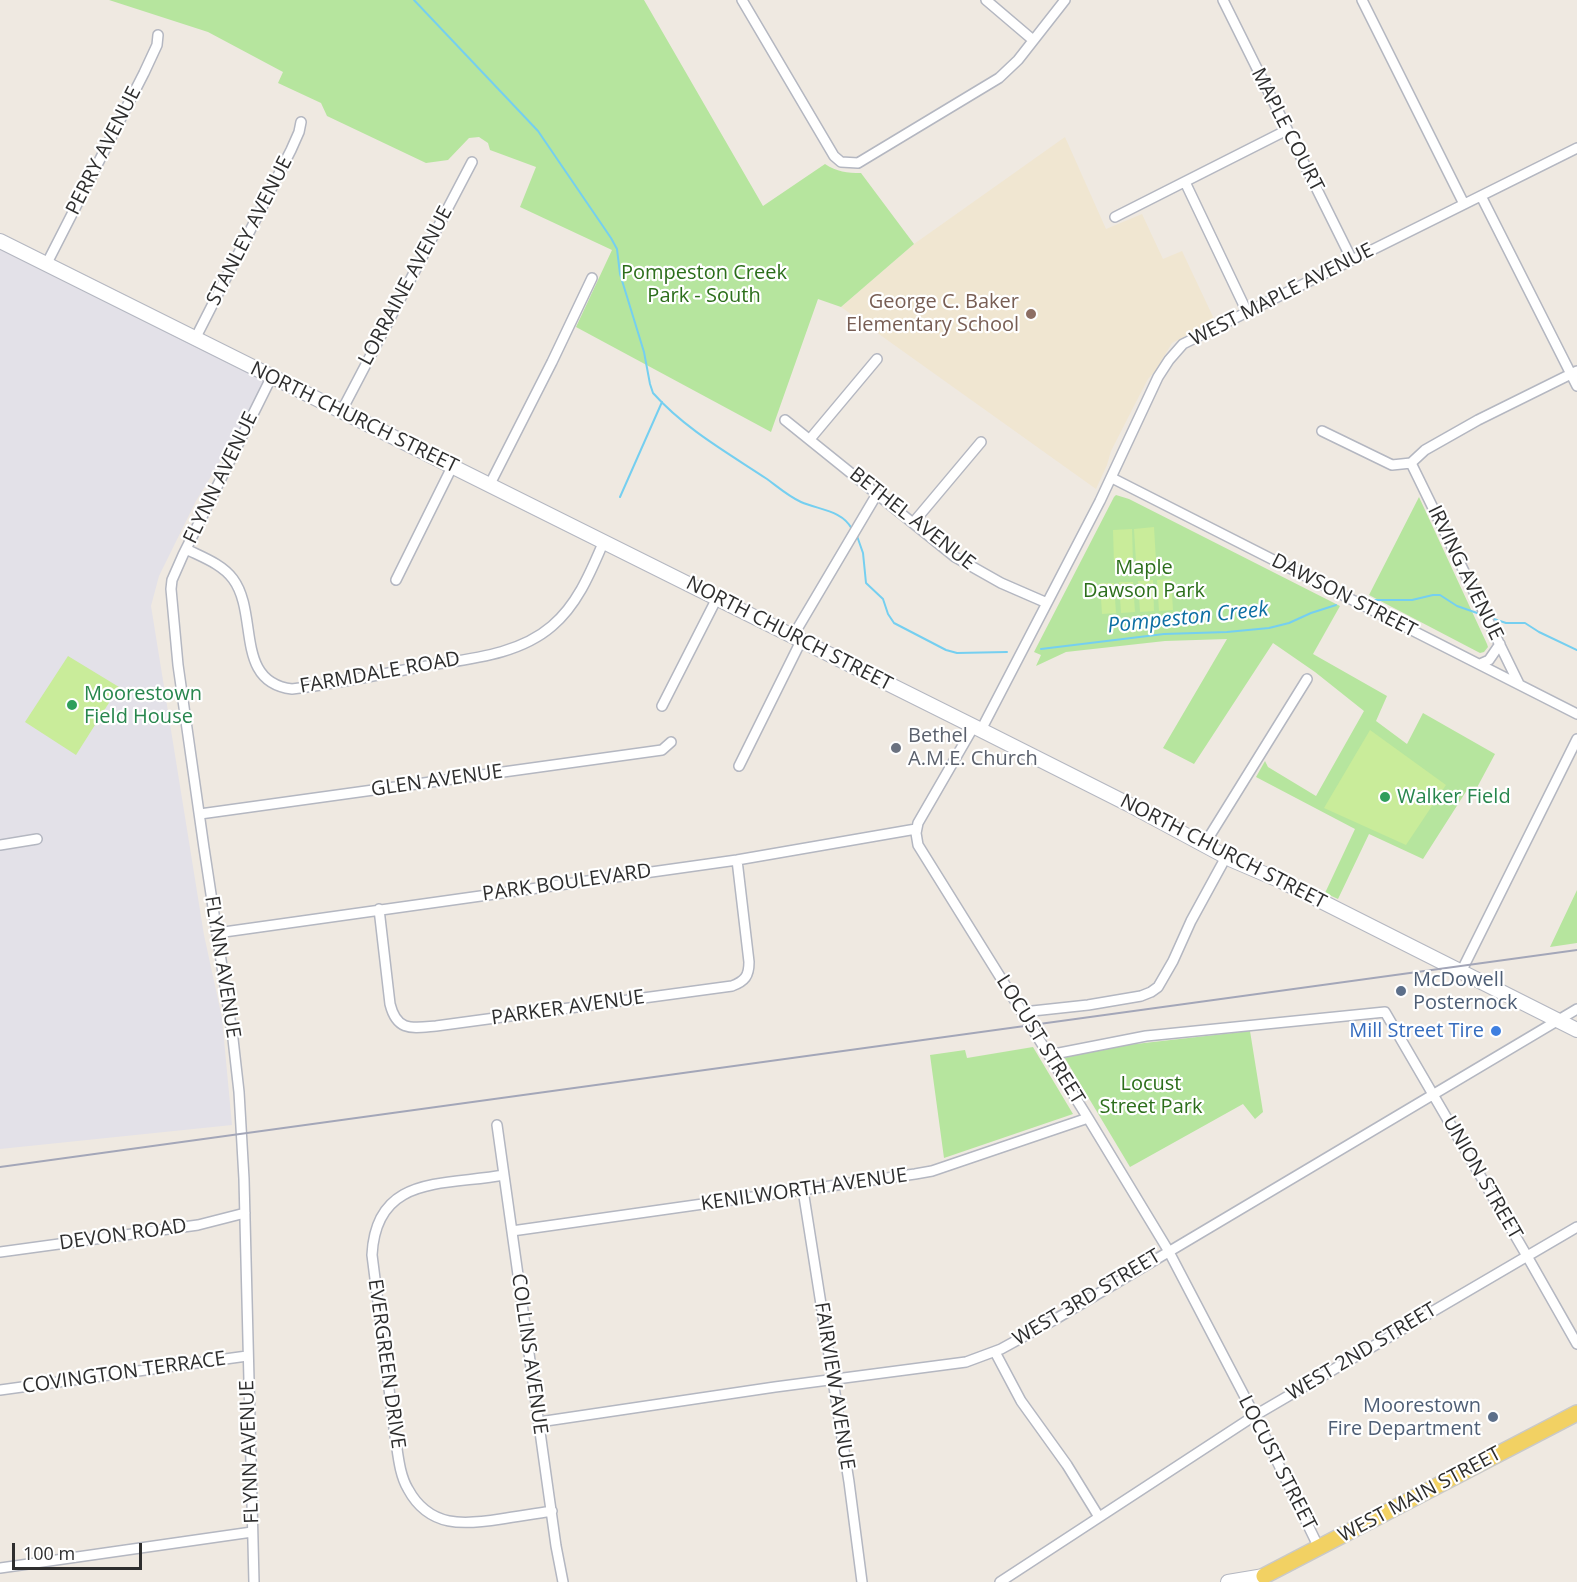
<!DOCTYPE html>
<style>
body{margin:0}
#map{position:relative;width:1577px;height:1582px;overflow:hidden;background:#efe9e1;font-family:"Open Sans",sans-serif}
canvas{display:block}
.scale{position:absolute;left:12px;top:1543px;width:130px;height:27px;box-sizing:border-box;border:3px solid #2e2e2e;border-top:0;padding-left:8px;font-size:18px;line-height:21px;white-space:nowrap;color:#2e2e2e;-webkit-text-stroke:4px #fff;paint-order:stroke}
</style>
<div id="map">
<canvas width="1577" height="1582"></canvas>
<div class="scale">100 m</div>
</div>
<script>
const context = document.querySelector('canvas').getContext('2d');
context.lineJoin = 'round';
function fillPath(path, color) {
  context.fillStyle = color;
  context.fill(path, 'evenodd');
}
function stroke(path, color, width, dash) {
  context.strokeStyle = color;
  context.lineWidth = width;
  context.lineCap = dash ? 'butt' : 'round';
  context.setLineDash(dash || []);
  context.stroke(path);
}
function drawText(font, color, halo, rows, align = 'center') {
  context.font = font + ' "Open Sans",sans-serif';
  context.lineWidth = 4.5;
  context.setLineDash([]);
  context.textBaseline = 'middle';
  context.strokeStyle = halo;
  context.fillStyle = color;
  for (const [text, x, y, turn = 0] of rows) {
    context.save();
    context.translate(x, y);
    context.rotate((+turn || 0) * Math.PI / 180);
    context.textAlign = isNaN(turn) ? turn : align;
    if (halo) context.strokeText(text, 0, 0);
    context.fillText(text, 0, 0);
    context.restore();
  }
}
const industrial = new Path2D(`
 M 0,249 L 271,378 L 196,501 L 159,576 L 151,606 L 204,935 L 222,1018 L 232,1125 L 0,1149 Z`);
const education = new Path2D(`
 M 1065,137 L 1106,229 L 1142,214 L 1163,259 L 1182,251 L 1215,321 L 1172,343 L 1156,370 L 1148,379 L 1135,404 L 1111,451 L 1107,465 L 1096,489 L 841,307 L 914,244 Z`);
const green = new Path2D(`
 M 109,0 L 644,0 L 763,206 L 825,164 C 837,172 847,173 861,173 L 914,244 L 841,307 L 818,299 L 771,432 L 576,327 L 612,250 L 520,207 L 536,167 L 490,150 L 488,143 L 479,137 L 469,138 L 448,160 L 426,163 L 327,116 L 321,103 L 278,83 L 283,72 L 208,32 Z
 M 1116,495 L 1129,499 L 1340,606 L 1313,654 L 1387,696 L 1376,721 L 1407,744 L 1423,713 L 1495,754 L 1473,795 L 1467,790 L 1423,859 L 1369,834 L 1338,899 L 1325,893 L 1355,829 L 1256,777 L 1265,761 L 1268,767 L 1316,796 L 1364,711 L 1315,672 L 1273,643 L 1194,764 L 1163,748 L 1227,639 L 1165,641 L 1066,652 L 1036,666 L 1041,655 L 1034,652 L 1114,497 Z
 M 1419,497 L 1487,644 L 1488,647 L 1484,652 L 1480,653 L 1369,595 Z
 M 1577,890 L 1577,943 L 1550,947 Z
 M 1250,1031 L 1263,1112 L 1255,1119 L 1243,1104 L 1130,1167 L 1063,1055 L 1118,1046 Z
 M 1033,1047 L 1073,1114 L 944,1158 L 930,1055 L 965,1050 L 967,1058 Z`);
const pitch = new Path2D(`
 M 1154,527 L 1156,561 L 1136,562 L 1134,529 Z
 M 1132,529 L 1133,563 L 1114,563 L 1113,530 Z
 M 1171,579 L 1173,610 L 1159,611 L 1157,580 Z
 M 1153,580 L 1154,611 L 1140,612 L 1138,581 Z
 M 1119,582 L 1133,582 L 1135,612 L 1121,613 Z
 M 1100,583 L 1114,583 L 1116,613 L 1102,614 Z
 M 68,656 L 119,687 L 76,755 L 25,722 Z
 M 1370,730 L 1446,785 L 1406,845 L 1324,808 Z`);
const stream = new Path2D(`
 M 414,0 L 538,131 L 611,238 L 617,249 L 620,274 L 644,352 L 650,384 L 653,393 C 685,429 728,453 767,479 C 778,487 788,496 801,502 C 819,510 842,510 852,529
 M 620,497 L 662,402
 M 857,536 L 863,553 L 866,583 L 883,599 L 888,614 L 894,623 L 946,650 L 957,653 L 1007,652
 M 1372,600 L 1412,600 L 1433,595 L 1440,595 L 1457,606 L 1480,614
 M 1491,618 L 1506,623 L 1525,623 L 1539,632 L 1577,650
 M 1041,649 L 1164,634 L 1227,632 L 1269,628 L 1289,623 L 1311,613 L 1336,605`);
const street = new Path2D(`
 M 742,0 L 834,156 L 841,162 L 858,163 L 999,78 L 1018,60 L 1065,0
 M 986,0 L 1033,40
 M 1223,0 L 1352,260
 M 1362,0 L 1464,204
 M 1185,182 L 1247,312
 M 1481,196 L 1577,386
 M 1115,217 L 1287,130
 M 46,265 L 144,73 L 157,45 L 158,35
 M 195,339 L 291,150 L 299,132 L 301,122
 M 341,412 L 472,162
 M 785,420 L 955,557 L 1001,583 L 1047,603
 M 1322,431 L 1392,465 L 1411,463
 M 810,439 L 877,359
 M 1411,463 L 1519,684
 M 1411,463 L 1425,450 L 1478,420 L 1577,371
 M 1112,478 L 1577,714
 M 490,484 L 552,362 L 592,278
 M 913,523 L 981,442
 M 186,549 C 202,557 222,564 233,579 C 259,614 234,682 292,689 C 333,684 374,676 414,668 C 460,659 515,658 552,626 C 578,604 591,571 604,541
 M 396,580 L 453,465
 M 793,636 L 877,494
 M 1480,664 L 1489,660 L 1500,644
 M 662,706 L 717,598
 M 974,726 L 918,823 L 916,833 L 918,845 L 1088,1118 L 1168,1250 L 1258,1422 L 1319,1548
 M 981,730 L 1100,501 L 1158,377 L 1169,360 L 1183,344 L 1577,148
 M 739,766 L 801,641
 M 200,814 L 662,750 L 671,742
 M 0,845 L 37,839
 M 1204,845 L 1307,679
 M 379,909 L 390,1004 C 397,1032 412,1028 436,1026 L 732,986 C 745,981 749,976 749,962 L 737,860
 M 217,933 L 737,860 L 916,829
 M 1461,972 L 1577,739
 M 1023,1012 L 1088,1005 L 1141,996 L 1151,992 L 1158,987 L 1173,961 L 1191,921 L 1226,857
 M 1049,1055 L 1146,1036 L 1385,1012 L 1527,1256 L 1577,1344
 M 497,1125 L 556,1546 L 563,1582
 M 504,1175 C 444,1186 376,1174 372,1255 L 395,1436 C 398,1453 399,1474 408,1489 C 429,1528 464,1525 501,1519 C 518,1516 535,1514 552,1511
 M 803,1190 L 849,1482 L 862,1582
 M 512,1231 L 915,1174 L 932,1171 L 1088,1118
 M 0,1252 L 198,1225 L 245,1213
 M 995,1352 L 1021,1401 L 1067,1465 L 1099,1517
 M 0,1390 L 247,1356
 M 539,1422 L 775,1387 L 966,1362 L 1001,1349 L 1054,1320 L 1577,1009
 M 0,1568 L 252,1532
 M 254,1582 L 244,1179 L 239,1092 L 233,1039 L 204,848 L 178,665 L 171,589 L 172,580 L 183,555 L 271,378
 M 1000,1582 L 1254,1416 L 1577,1227`);
const secondary = new Path2D(`
 M 0,241 L 983,731 L 1128,804 L 1232,860 L 1281,881 L 1577,1030
 M 1228,1582 L 1264,1576`);
const primary = new Path2D(`
 M 1264,1576 L 1577,1413`);
const rail = new Path2D(`
 M 0,1167 L 1577,950`);
const markers = [
 [1031,314,6,"#8d6e63"],
 [72,705,6,"#2e9e5b"],
 [896,748,6,"#6b7280"],
 [1385,797,6,"#2e9e5b"],
 [1401,991,6,"#5c6f8a"],
 [1496,1031,6,"#3f7fe0"],
 [1493,1417,6,"#5c6f8a"]
];
const streetNames = [
 ["MAPLE COURT",1287,130,63],
 ["PERRY AVENUE",104,151,-63],
 ["STANLEY AVENUE",250,231,-63],
 ["LORRAINE AVENUE",406,286,-62],
 ["WEST MAPLE AVENUE",1282,295,-27],
 ["NORTH CHURCH STREET",354,418,26],
 ["FLYNN AVENUE",221,478,-64],
 ["BETHEL AVENUE",912,519,38],
 ["IRVING AVENUE",1465,573,64],
 ["DAWSON STREET",1344,596,27],
 ["NORTH CHURCH STREET",789,634,27],
 ["FARMDALE ROAD",380,673,-10],
 ["GLEN AVENUE",437,781,-8],
 ["NORTH CHURCH STREET",1223,852,27],
 ["PARK BOULEVARD",567,883,-8],
 ["FLYNN AVENUE",222,967,81],
 ["PARKER AVENUE",568,1008,-8],
 ["LOCUST STREET",1040,1040,58],
 ["UNION STREET",1482,1178,60],
 ["KENILWORTH AVENUE",804,1190,-8],
 ["DEVON ROAD",123,1235,-8],
 ["WEST 3RD STREET",1087,1298,-31],
 ["WEST 2ND STREET",1362,1352,-31],
 ["COLLINS AVENUE",529,1354,82],
 ["EVERGREEN DRIVE",386,1364,82],
 ["COVINGTON TERRACE",124,1373,-8],
 ["FAIRVIEW AVENUE",834,1386,81],
 ["FLYNN AVENUE",250,1452,-92],
 ["LOCUST STREET",1277,1463,63],
 ["WEST MAIN STREET",1420,1495,-28]
];
const parkNames = [
 ["Pompeston Creek",704,273],
 ["Park - South",704,296],
 ["Maple",1144,568],
 ["Dawson Park",1144,591],
 ["Locust",1151,1084],
 ["Street Park",1151,1107]
];
const educationNames = [
 ["George C. Baker",1019,302],
 ["Elementary School",1019,325]
];
const leisureNames = [
 ["Moorestown",84,694],
 ["Field House",84,717],
 ["Walker Field",1397,797]
];
const worshipNames = [
 ["Bethel",908,736],
 ["A.M.E. Church",908,759]
];
const serviceNames = [
 ["McDowell",1413,980],
 ["Posternock",1413,1003],
 ["Moorestown",1481,1406,"right"],
 ["Fire Department",1481,1429,"right"]
];
const shopNames = [
 ["Mill Street Tire",1484,1031]
];
const waterNames = [
 ["Pompeston Creek",1188,618,-6]
];
fillPath(industrial, '#e3e1e8');
fillPath(education, '#f0e6d1');
fillPath(green, '#b6e59e');
fillPath(pitch, '#c9ec9a');
stroke(stream, '#75cff0', 2);
stroke(street, '#b4b7c1', 12);
stroke(secondary, '#b4b7c1', 16);
stroke(primary, '#c9c9c9', 18);
stroke(street, '#fff', 9);
stroke(secondary, '#fff', 14);
stroke(primary, '#f2d163', 15);
stroke(rail, '#a3a6b8', 2);
for (const [x, y, r, color] of markers) {
  const dot = new Path2D();
  dot.arc(x, y, r, 0, 2 * Math.PI);
  context.fillStyle = color;
  context.fill(dot);
  stroke(dot, '#fff', 2);
}
drawText('20px', '#2e2e2e', '#fff', streetNames);
drawText('20px', '#2c6e1b', '#fff', parkNames);
drawText('20px', '#785e54', '#fff', educationNames, 'right');
drawText('20px', '#27864d', '#fff', leisureNames, 'left');
drawText('20px', '#5b616d', '#fff', worshipNames, 'left');
drawText('20px', '#4e5e75', '#fff', serviceNames, 'left');
drawText('20px', '#366cbe', '#fff', shopNames, 'right');
drawText('italic 21px', '#0d6fa3', '#fff', waterNames);
</script>
